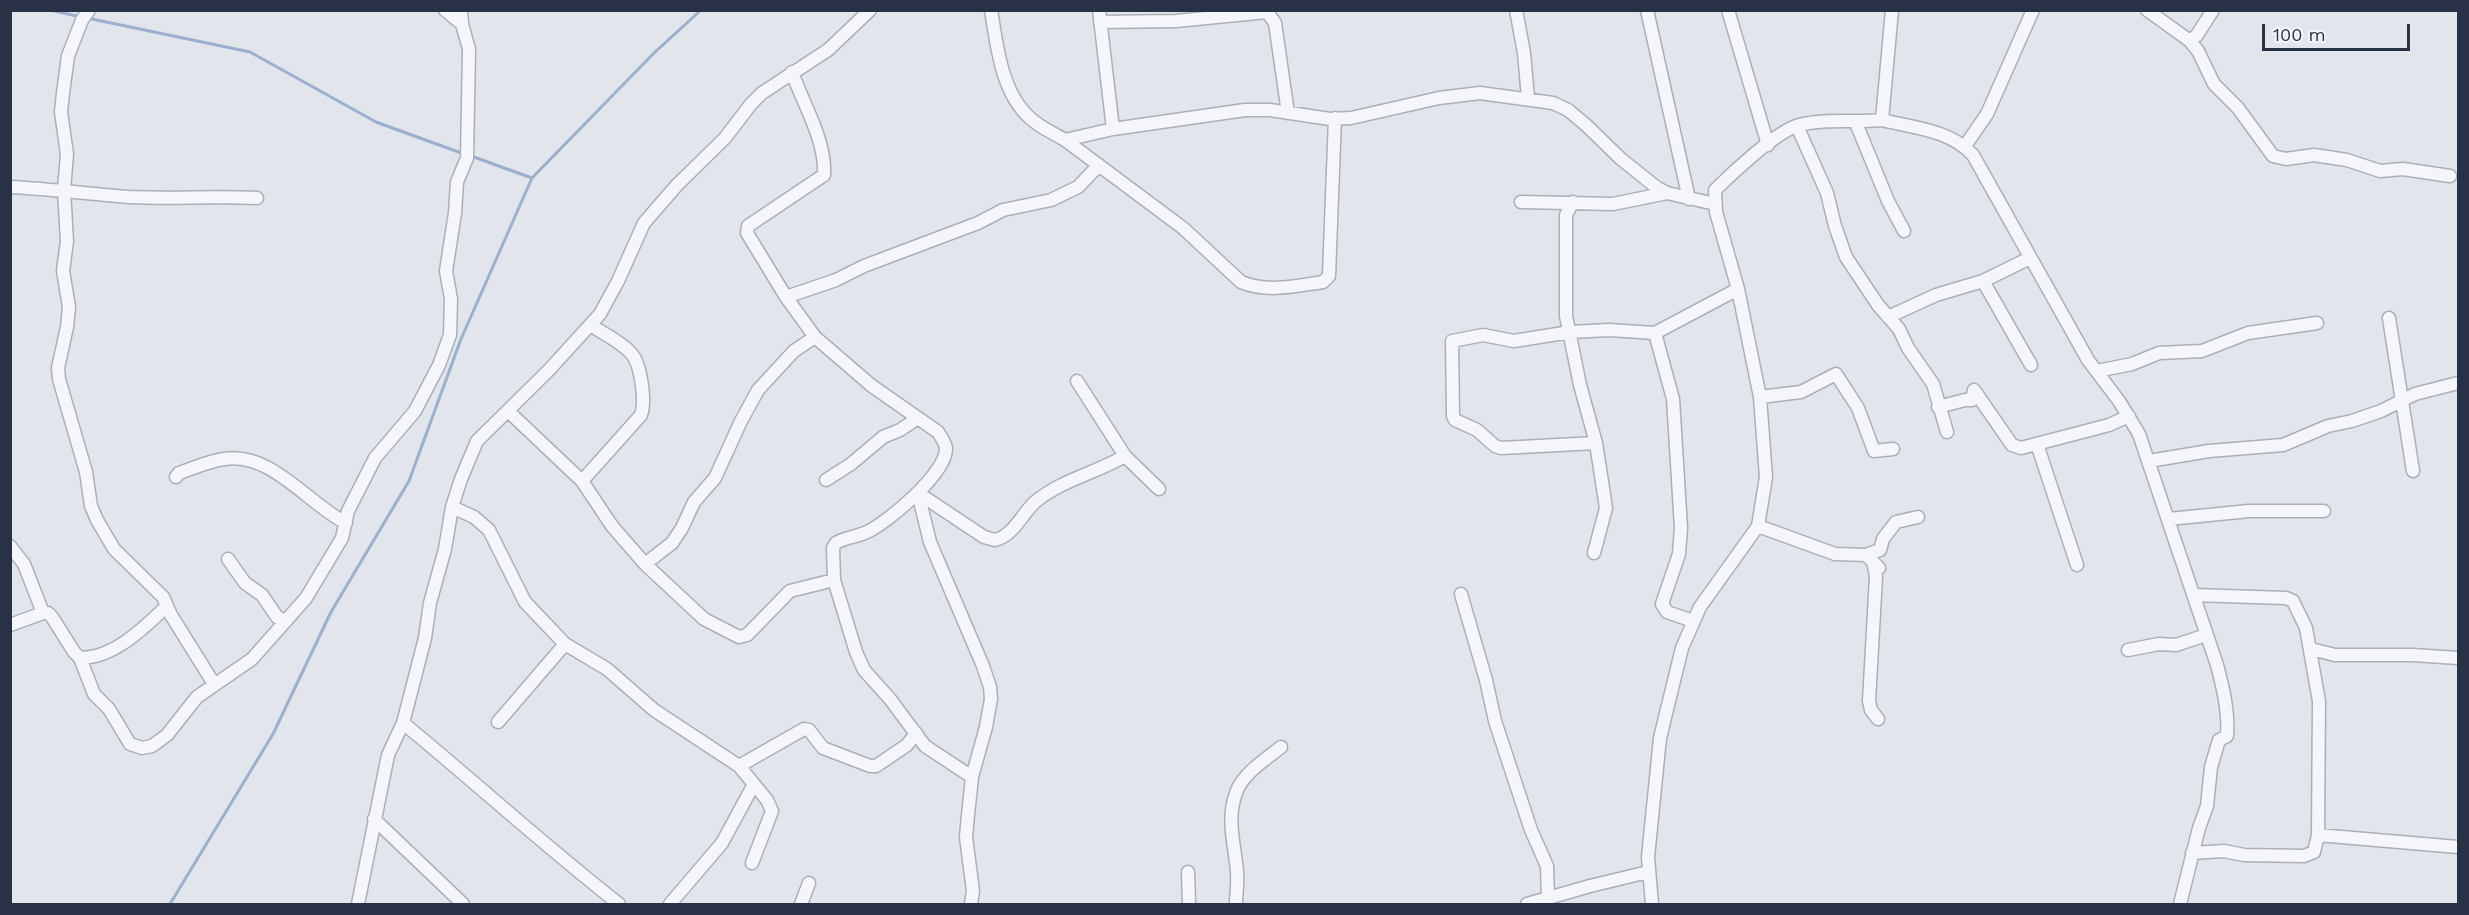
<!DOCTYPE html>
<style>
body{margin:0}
#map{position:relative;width:2469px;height:915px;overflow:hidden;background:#e2e5eb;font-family:"Work Sans",sans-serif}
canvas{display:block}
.frame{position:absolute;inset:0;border:12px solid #283145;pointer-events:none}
.scale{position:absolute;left:2262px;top:24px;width:148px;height:27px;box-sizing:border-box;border:3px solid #283145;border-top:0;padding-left:8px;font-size:18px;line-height:21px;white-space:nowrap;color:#283145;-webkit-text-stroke:4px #f1f4f8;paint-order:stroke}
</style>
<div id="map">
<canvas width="2469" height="915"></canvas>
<div class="frame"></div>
<div class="scale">100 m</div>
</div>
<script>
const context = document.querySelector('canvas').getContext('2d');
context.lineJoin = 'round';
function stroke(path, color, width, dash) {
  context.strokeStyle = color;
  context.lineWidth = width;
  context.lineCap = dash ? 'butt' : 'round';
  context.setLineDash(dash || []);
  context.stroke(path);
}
const stream = new Path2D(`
 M 50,10 L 81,17
 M 87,18 L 250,52 L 376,122 L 464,154
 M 471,156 L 532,178
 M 170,904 L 273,734 L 331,612 L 409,481 L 461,339 L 532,178 L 654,53 L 701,10`);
const minor = new Path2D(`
 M 89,10 L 82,20 L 68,56 L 63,93 L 61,112 L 67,154 L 64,190 L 67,241 L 63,271 L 69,307 L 67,327 L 58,368 L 59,379 L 86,472 L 91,506 L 97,520 L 114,549 L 163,597 L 171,615 L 214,684
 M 445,10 L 462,24
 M 991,10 C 997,46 1001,92 1030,118 C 1041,128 1053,133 1065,140 L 1113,129 L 1245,110 L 1270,110 L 1330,119 L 1351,118 L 1439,98 L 1480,93 L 1553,103 L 1568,110 L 1586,125 L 1621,159 L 1656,187 L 1667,193 L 1715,204
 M 1099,10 L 1113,129
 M 1516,10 L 1524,53 L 1528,98
 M 1647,10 L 1689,199
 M 1728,10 L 1768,145
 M 2147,10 L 2190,41 L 2198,51 L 2214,84 L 2238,108 L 2273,156 L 2286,159 L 2314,155 L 2347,160 L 2380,171 L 2403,169 L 2450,176
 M 1100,22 L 1176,21 L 1267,12 L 1275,23 L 1288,113
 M 2190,41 L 2197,35 L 2213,10
 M 792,72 C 803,104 826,140 824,175 L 748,226 L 747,233 L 786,297 L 815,337 L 872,386 L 938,432 C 941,437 945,442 946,448 C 947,473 888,522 867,532 C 857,537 845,537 836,543 L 833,548 L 834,580 L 856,652 L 864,670 L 890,699 L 925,746 L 972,777
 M 1882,120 C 1915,128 1950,130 1973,155 L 2088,360 L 2119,401 L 2139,434 L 2217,665 C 2223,688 2229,712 2227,736 L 2219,740 L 2211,767 L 2207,806 L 2199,828 L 2180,904
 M 1856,123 L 1888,201 L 1904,231
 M 1797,126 L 1827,193 L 1835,226 L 1846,257 L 1878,305 L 1899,329 L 1908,348 L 1933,384 L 1947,432
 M 1065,140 L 1183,228 L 1241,282 C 1267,293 1296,286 1323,282 L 1329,276 L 1335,118
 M 1965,146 L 1987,114 L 2033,10
 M 10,187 C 50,189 90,194 129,197 C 172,199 215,196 257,198
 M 1521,202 L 1613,204 L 1667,193
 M 1573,202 L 1566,215 L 1566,316 L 1580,385 L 1596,443 L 1606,508 L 1594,553
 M 1983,281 L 2031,365
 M 786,297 L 836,280 L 864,266 L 978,223 L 1003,210 L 1051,200 L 1078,187 L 1099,165
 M 1888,317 L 1936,295 L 1983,281 L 2030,258
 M 2389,318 L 2413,471
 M 1655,333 L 1673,399 L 1681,528 L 1679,554 L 1662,604 L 1667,612 L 1693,621
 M 2097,371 L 2132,364 L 2159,353 L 2202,351 L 2248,333 L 2317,323
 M 1077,381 L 1125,456 L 1159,489
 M 1760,397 L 1801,392 L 1836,374 L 1858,408 L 1874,451 L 1893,449
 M 1938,407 L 1965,400 L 1972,400 L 1974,390 L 2012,445 L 2021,448 L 2109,425 L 2129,416
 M 508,411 L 582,481 L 612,526 L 645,564 L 704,619 L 739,637 L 747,635 L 790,591 L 834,580
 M 1596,443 L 1501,448 L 1495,446 L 1477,430 L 1455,420 L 1453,416 L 1452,341 L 1483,335 L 1514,341 L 1570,332 L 1609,330 L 1655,333 L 1738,289
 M 2037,444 L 2077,565
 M 2149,461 L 2209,451 L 2283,445 L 2328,426 L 2352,421 L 2381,411 L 2415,394 L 2458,383
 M 176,477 L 179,473 C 194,468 209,461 224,459 C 271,451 308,504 346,523
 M 826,480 L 851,464 L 883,437 L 900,430 L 918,418
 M 582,481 L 641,415 C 646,401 641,362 630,352 C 619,341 603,333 590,325
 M 918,493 L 930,542 L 983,666 L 990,687 L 991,699 L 986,727 L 972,777 L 968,815 L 966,837 L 973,891 L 971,904
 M 918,493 L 984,537 L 995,540 C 1013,536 1022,514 1035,502 C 1061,480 1096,473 1125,456
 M 452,507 L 474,517 L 489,530 L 525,602 L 565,644 L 607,669 L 654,710 L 739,766 L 767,800 L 772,811 L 752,863
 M 2169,519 L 2249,511 L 2324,511
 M 1758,526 L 1835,554 L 1866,555 L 1879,568
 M 10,546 L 24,564 L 43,613 L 10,625
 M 1866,555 L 1880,550 L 1883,539 L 1896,522 L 1918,517
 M 228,559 L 245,583 L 262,595 L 277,617 L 286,621
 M 645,564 L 672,543 L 682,528 L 694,502 L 715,478 L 741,421 L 758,390 L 794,351 L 815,337
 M 1461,594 L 1486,680 L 1495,721 L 1531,830 L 1547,866 L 1548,898
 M 43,613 L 48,613 L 52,617 L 74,652 L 80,658 L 94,694 L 109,709 L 130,744 L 142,748 L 152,746 L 167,735 L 197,697 L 252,659 L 306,598 L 342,538 L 348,511 L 375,458 L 415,411 L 439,365 L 450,335 L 451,299 L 446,271 L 455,213 L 457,182 L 467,158 L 469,49 L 462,24 L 461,10
 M 2311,649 L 2335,655 L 2413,655 L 2458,658
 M 2128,650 L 2159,644 L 2176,645 L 2206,635
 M 80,658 C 114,658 144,628 167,606
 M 1878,719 L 1871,710 L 1869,701 L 1876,577 L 1874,566 L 1879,568
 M 498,722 L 565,644
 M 403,723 C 476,783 545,846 619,904
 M 739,766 L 804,729 L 809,730 L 823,748 L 870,766 L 876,766 L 907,745 L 916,733
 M 374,819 L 463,904
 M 2318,835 L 2458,847
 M 2192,853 L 2224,851 L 2244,855 L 2304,856 L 2314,852 L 2318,835 L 2319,701 L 2306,628 L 2293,601 L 2286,598 L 2193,595
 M 1188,872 L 1189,904
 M 358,904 L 388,755 L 403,723 L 425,638 L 430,603 L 445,549 L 452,507 L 461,479 L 477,441 L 549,370 L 600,314 L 618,281 L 644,223 L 677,185 L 725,138 L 751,104 L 762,93 L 828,50 L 870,10
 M 670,904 L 722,843 L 754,784
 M 801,904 L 809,883
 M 1236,904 C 1236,894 1238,882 1237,872 C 1235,845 1226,820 1236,793 C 1242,774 1266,759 1281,747
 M 1527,904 L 1590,886 L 1648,872
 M 1652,904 L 1648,857 L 1660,738 L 1682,648 L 1700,607 L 1758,526 L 1766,477 L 1760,397 L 1738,289 L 1716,212 L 1715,190 C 1732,173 1777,131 1799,125 C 1826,118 1855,123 1882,120 L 1892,10`);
stroke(stream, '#9ab0ce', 3);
stroke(minor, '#aaafb9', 15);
stroke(minor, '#f5f6f9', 12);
</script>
